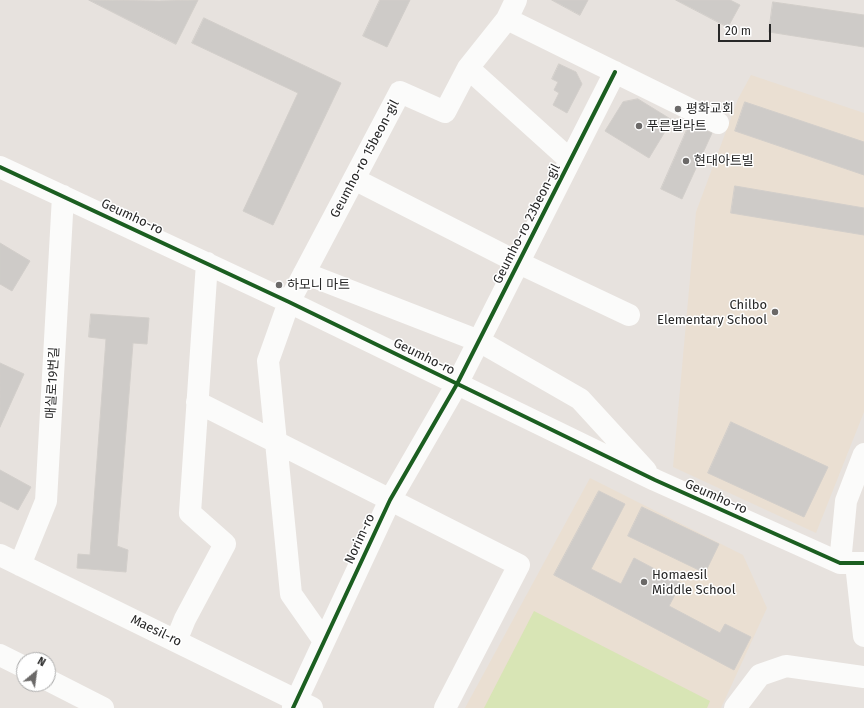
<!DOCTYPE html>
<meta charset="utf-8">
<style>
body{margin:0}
#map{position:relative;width:864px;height:708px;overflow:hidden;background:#e7e2de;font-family:"Fira Sans",sans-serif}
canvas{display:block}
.north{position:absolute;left:16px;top:652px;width:40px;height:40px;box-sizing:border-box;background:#fff;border:1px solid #a9a9a9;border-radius:50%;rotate:29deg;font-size:11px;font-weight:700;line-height:16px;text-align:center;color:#282828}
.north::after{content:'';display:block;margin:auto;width:14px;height:18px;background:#6b6968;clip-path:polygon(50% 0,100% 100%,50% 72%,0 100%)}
.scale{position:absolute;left:718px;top:24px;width:53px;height:18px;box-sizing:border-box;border:2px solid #282828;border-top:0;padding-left:5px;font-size:12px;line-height:14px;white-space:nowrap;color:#282828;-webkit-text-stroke:3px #fff;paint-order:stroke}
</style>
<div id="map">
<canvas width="864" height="708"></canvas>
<div class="north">N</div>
<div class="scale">20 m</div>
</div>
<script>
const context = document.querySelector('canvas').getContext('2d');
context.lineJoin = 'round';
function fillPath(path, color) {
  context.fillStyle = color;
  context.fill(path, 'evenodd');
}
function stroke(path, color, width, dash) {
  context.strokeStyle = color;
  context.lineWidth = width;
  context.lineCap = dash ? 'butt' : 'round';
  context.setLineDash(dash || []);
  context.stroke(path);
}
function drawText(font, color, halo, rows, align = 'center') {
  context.font = font + ' "Fira Sans","Noto Sans KR",sans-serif';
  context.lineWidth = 3;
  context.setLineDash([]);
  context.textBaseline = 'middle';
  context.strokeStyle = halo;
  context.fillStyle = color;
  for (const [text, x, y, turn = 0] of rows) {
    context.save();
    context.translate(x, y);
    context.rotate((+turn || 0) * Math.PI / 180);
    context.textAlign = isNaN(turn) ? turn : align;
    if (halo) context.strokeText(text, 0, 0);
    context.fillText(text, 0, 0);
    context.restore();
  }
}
const education = new Path2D(`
 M 751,75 L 864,113 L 864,412 L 816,533 L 673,467 L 696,212 L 738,99 Z
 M 590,478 L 743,555 L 767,608 L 721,708 L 465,708 Z`);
const pitch = new Path2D(`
 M 534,611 L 710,701 L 707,708 L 484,708 Z`);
const building = new Path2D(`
 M 89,0 L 159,1 L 198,0 L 176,44 Z
 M 380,0 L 410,0 L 387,47 L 363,36 Z
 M 552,0 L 588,0 L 580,15 Z
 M 676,0 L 730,0 L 740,5 L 728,27 Z
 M 773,2 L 864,15 L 864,47 L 769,32 Z
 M 204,18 L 341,83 L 273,225 L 243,211 L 298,93 L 192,43 Z
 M 559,64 L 576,72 L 582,84 L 567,113 L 553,105 L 559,93 L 554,90 L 558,82 L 552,79 Z
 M 638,99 L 672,120 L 649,158 L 605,131 L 623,102 Z
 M 745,102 L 864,142 L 864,175 L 735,131 Z
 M 690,123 L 712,133 L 682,199 L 661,189 Z
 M 735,186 L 864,208 L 864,235 L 731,213 Z
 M 0,243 L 30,261 L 12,291 L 0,284 Z
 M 91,314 L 149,318 L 147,344 L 133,343 L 117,546 L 128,550 L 126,572 L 77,568 L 78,554 L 90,555 L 106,339 L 89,337 Z
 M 0,363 L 24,374 L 0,427 Z
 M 731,422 L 828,467 L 804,517 L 708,473 Z
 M 0,470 L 31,487 L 18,510 L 0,501 Z
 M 599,491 L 625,504 L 591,569 L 621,584 L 634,558 L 681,583 L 669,606 L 720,633 L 725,624 L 751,637 L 734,670 L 554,575 Z
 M 642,507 L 719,544 L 705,573 L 628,536 Z`);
const minor = new Path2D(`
 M 507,19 L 718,123
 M 468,68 L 570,160
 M 0,167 L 289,302 L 655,480 L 840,563 L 864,563
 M 354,179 L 519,263 L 629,315
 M 304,273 L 479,341 L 580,399 L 646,471
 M 197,402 L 519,565 L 445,708
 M 0,555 L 312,708
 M 840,563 L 846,501 L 864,454
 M 856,564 L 864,636
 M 20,565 L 46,501 L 63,196
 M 176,641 L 185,619 L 225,544 L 190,513 L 207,263
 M 324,641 L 291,594 L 268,361 L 289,302 L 400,92 L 445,112 L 468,68 L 507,19 L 516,0
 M 0,655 L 24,667
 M 48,680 L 103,708
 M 293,708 L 390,500 L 457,384 L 615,72
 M 735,708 L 760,675 L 786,666 L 864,677`);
const cycleway = new Path2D(`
 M 0,167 L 289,302 L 655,480 L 840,563 L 864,563
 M 293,708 L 390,500 L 457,384 L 615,72`);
const markers = [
 [678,109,4,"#6b6968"],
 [639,126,4,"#6b6968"],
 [686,161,4,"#6b6968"],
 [279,285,4,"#6b6968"],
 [775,312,4,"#6b6968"],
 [644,582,4,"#6b6968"]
];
const poiNames = [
 ["평화교회",686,109],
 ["푸른빌라트",647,126],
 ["현대아트빌",694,161],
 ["하모니 마트",287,285],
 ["Chilbo",767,305,"right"],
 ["Elementary School",767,320,"right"],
 ["Homaesil",652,575],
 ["Middle School",652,590]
];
const streetNames = [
 ["Geumho-ro 15beon-gil",365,159,-62],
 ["Geumho-ro",132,217,25],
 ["Geumho-ro 23beon-gil",527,224,-63],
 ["Geumho-ro",424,357,26],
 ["매실로19번길",53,383,-87],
 ["Geumho-ro",716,497,24],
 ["Norim-ro",360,539,-65],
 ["Maesil-ro",156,631,26]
];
fillPath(education, '#eadfd2');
fillPath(pitch, '#d8e5b5');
fillPath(building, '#cecbc8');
stroke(building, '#d2ceca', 1);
stroke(minor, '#fbfbfa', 22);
stroke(cycleway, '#1b5e20', 4);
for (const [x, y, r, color] of markers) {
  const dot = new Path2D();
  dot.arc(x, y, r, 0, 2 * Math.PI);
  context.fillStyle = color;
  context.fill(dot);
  stroke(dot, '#fff', 1.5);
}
drawText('13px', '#282828', '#fff', poiNames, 'left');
drawText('13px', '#282828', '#fff', streetNames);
</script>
